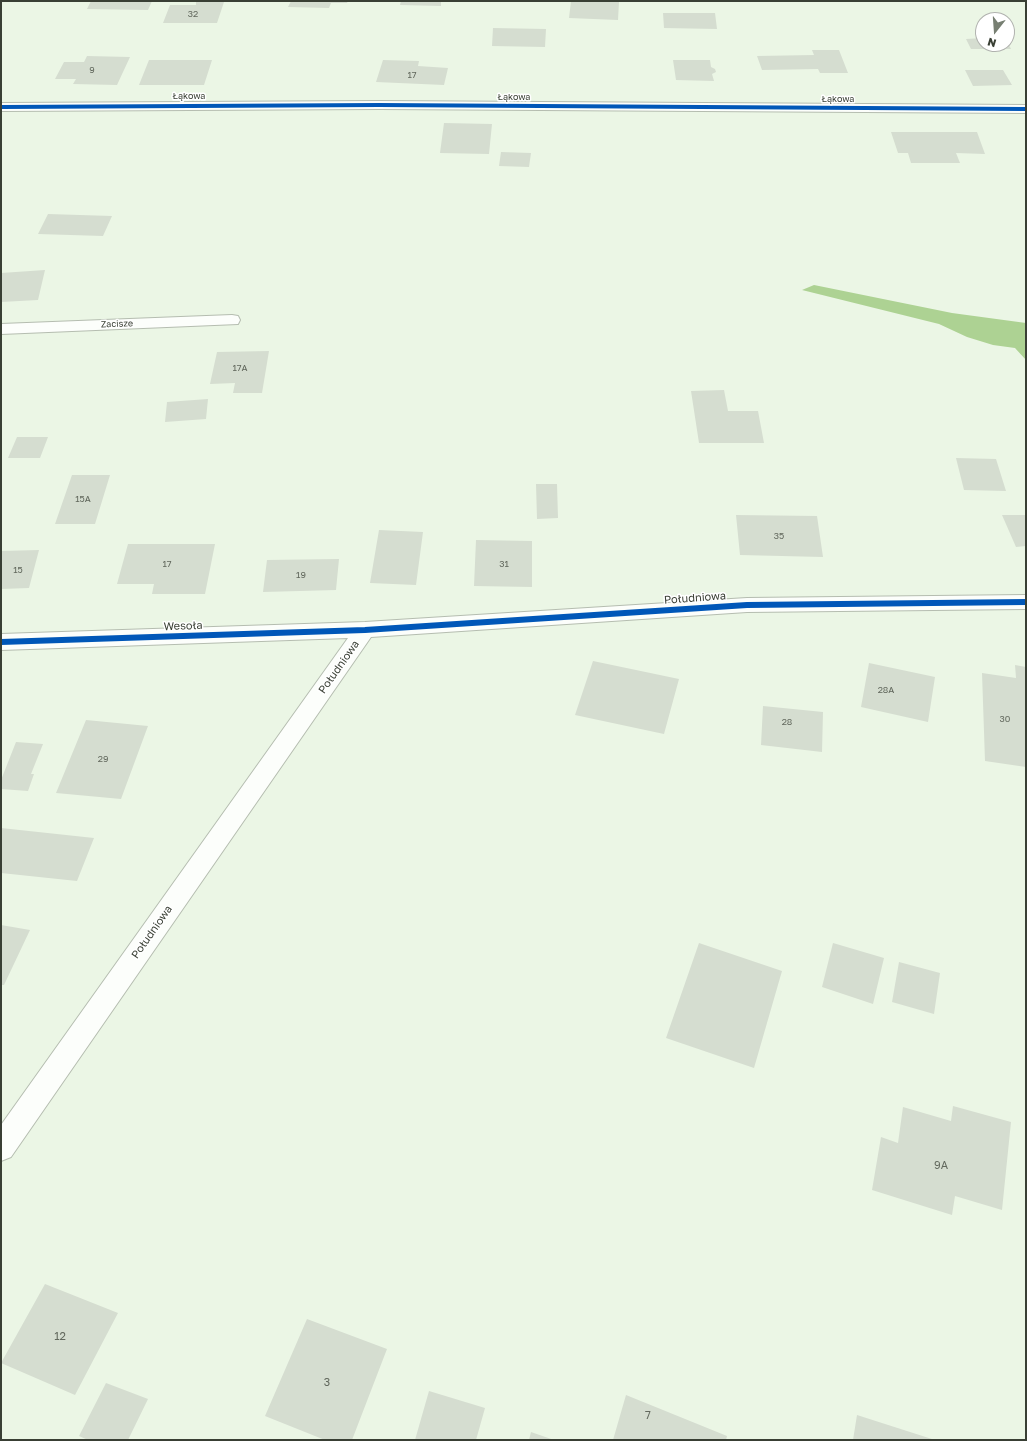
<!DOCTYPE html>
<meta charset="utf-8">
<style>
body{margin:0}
#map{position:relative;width:1027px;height:1441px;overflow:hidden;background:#ebf6e5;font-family:"Golos Text",sans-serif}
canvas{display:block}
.frame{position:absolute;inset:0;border:2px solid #393f34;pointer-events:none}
.north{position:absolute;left:975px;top:12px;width:40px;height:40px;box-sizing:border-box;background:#fff;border:1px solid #b0b2ae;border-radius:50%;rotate:197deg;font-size:11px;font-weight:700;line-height:16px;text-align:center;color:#393f34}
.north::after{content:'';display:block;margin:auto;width:14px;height:18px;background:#777f72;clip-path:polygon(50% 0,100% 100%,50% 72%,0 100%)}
</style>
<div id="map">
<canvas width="1027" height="1441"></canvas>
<div class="frame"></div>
<div class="north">N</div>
</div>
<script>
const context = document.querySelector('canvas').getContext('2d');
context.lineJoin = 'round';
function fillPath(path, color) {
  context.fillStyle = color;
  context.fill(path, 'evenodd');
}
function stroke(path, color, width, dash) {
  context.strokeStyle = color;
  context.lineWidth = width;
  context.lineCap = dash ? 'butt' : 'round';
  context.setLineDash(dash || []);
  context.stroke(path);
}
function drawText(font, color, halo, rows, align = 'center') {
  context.font = font + ' "Golos Text",sans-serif';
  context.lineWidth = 3;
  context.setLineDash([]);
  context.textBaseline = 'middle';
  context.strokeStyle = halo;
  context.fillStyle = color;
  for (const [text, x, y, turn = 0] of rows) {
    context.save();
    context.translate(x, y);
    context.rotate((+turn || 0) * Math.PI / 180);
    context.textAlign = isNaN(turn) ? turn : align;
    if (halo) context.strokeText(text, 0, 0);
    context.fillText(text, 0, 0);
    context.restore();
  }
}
const water = new Path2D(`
 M 814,285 L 952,313 L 1026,323 L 1026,360 L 1015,348 L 993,345 L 967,337 L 939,324 L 802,290 Z`);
const building = new Path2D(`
 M 91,1 L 152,1 L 148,10 L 87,9 Z
 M 291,1 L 348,1 L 347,3 L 331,3 L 329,8 L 288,7 Z
 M 401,1 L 441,1 L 441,6 L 400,5 Z
 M 571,1 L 619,2 L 618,20 L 569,18 Z
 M 196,2 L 224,2 L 217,23 L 163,23 L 170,5 L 196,5 Z
 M 663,13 L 715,13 L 717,29 L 664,28 Z
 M 493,28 L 546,29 L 545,47 L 492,46 Z
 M 983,38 L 983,44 L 1007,44 L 1007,41 L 1011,49 L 971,49 L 966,39 Z
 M 812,50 L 839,50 L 848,73 L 820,73 L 818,69 L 762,70 L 757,56 L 814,55 Z
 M 87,56 L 130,57 L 117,85 L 73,84 L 76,79 L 55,79 L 64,62 L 84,62 Z
 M 149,60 L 212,60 L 204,85 L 139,85 Z
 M 383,60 L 419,61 L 418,66 L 448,68 L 444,85 L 376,82 Z
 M 673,60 L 710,60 L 711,67 L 715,69 L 716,72 L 712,74 L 714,81 L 676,80 Z
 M 965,70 L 1003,70 L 1012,85 L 973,86 Z
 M 444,123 L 492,124 L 489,154 L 440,153 Z
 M 891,132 L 977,132 L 985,154 L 956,153 L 960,163 L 911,163 L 908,153 L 898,153 Z
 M 501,152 L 531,153 L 529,167 L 499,166 Z
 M 48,214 L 112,216 L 103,236 L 38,234 Z
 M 45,270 L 38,300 L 1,302 L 1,273 Z
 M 269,351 L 262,393 L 233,393 L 235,383 L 210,384 L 217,352 Z
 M 724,390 L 728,411 L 758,411 L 764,443 L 699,443 L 691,391 Z
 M 208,399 L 206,419 L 165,422 L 167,402 Z
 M 17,437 L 48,437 L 40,458 L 8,458 Z
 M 956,458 L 996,459 L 1006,491 L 964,490 Z
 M 72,475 L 110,475 L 95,524 L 55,524 Z
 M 536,484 L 557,484 L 558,518 L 537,519 Z
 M 736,515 L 817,516 L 823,557 L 740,555 Z
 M 1002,515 L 1026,515 L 1026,546 L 1016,547 Z
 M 379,530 L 423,532 L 416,585 L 370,583 Z
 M 476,540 L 532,541 L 532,587 L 474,586 Z
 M 128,544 L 215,544 L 205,594 L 152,594 L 154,584 L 117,584 Z
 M 39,550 L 29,588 L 1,589 L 1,551 Z
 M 339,559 L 336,590 L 263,592 L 267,560 Z
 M 593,661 L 679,679 L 664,734 L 575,715 Z
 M 869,663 L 935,677 L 928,722 L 861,707 Z
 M 1015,665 L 1026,667 L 1026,767 L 985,761 L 982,673 L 1016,678 Z
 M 763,706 L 823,712 L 822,752 L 761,745 Z
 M 86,720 L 148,726 L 121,799 L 56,793 Z
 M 16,742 L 43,744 L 31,774 L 34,774 L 28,791 L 1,789 L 1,780 Z
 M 1,828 L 94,838 L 77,881 L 1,873 Z
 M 1,925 L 30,930 L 4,985 L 1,985 Z
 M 699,943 L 782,971 L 754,1068 L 666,1038 Z
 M 833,943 L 884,958 L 873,1004 L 822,987 Z
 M 899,962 L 940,973 L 934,1014 L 892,1002 Z
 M 953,1106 L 1011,1122 L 1002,1210 L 955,1196 L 952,1215 L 872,1190 L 881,1137 L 898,1143 L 903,1107 L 951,1121 Z
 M 45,1284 L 118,1313 L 75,1395 L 1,1363 Z
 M 307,1319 L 387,1349 L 352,1440 L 325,1440 L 265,1416 Z
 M 106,1383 L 148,1399 L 128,1440 L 88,1440 L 79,1436 Z
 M 429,1391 L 485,1408 L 476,1440 L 415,1440 Z
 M 626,1395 L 727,1436 L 726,1440 L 613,1440 Z
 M 857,1415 L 935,1440 L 853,1440 Z
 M 531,1432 L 554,1440 L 529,1440 Z`);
const street = new Path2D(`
 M 379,101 L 1026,105 L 1026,113 L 379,109 L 1,111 L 1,103 Z
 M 232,315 L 238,316 L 240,320 L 238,324 L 1,334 L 1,324 Z
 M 1026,595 L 1026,609 L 747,612 L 371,637 L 11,1157 L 1,1161 L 1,1125 L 348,638 L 1,650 L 1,634 L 365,622 L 747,598 Z`);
const cyclewayFar1 = new Path2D(`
 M 1,107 L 379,105 L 1026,109`);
const cycleway = new Path2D(`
 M 1,642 L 365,630 L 747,605 L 1026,602`);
const numberNames = [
 ["32",193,14],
 ["9",92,70],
 ["17",412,75],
 ["17A",240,368],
 ["15A",83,499],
 ["35",779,536],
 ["17",167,564],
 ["31",504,564],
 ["15",18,570],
 ["19",301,575],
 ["28A",886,690],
 ["30",1005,719],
 ["28",787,722],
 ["29",103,759]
];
const farStreetnames = [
 ["Łąkowa",189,96],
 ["Łąkowa",514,97],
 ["Łąkowa",838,99],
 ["Zacisze",117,324,-2]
];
const streetNames = [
 ["Południowa",695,598,-4],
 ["Wesoła",183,626,-2],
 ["Południowa",339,667,-55],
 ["Południowa",152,932,-55]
];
const nearNumbernames = [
 ["9A",941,1166],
 ["12",60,1337],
 ["3",327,1383],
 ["7",648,1416]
];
fillPath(water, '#add293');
fillPath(building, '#d5ddd0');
stroke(street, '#b5bdb0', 2);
fillPath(street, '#fcfefb');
stroke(cyclewayFar1, '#0057b8', 4);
stroke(cycleway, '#0057b8', 6);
drawText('9px', '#62685d', null, numberNames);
drawText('9px', '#393f34', '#fff', farStreetnames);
drawText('11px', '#393f34', '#fff', streetNames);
drawText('11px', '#62685d', null, nearNumbernames);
</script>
